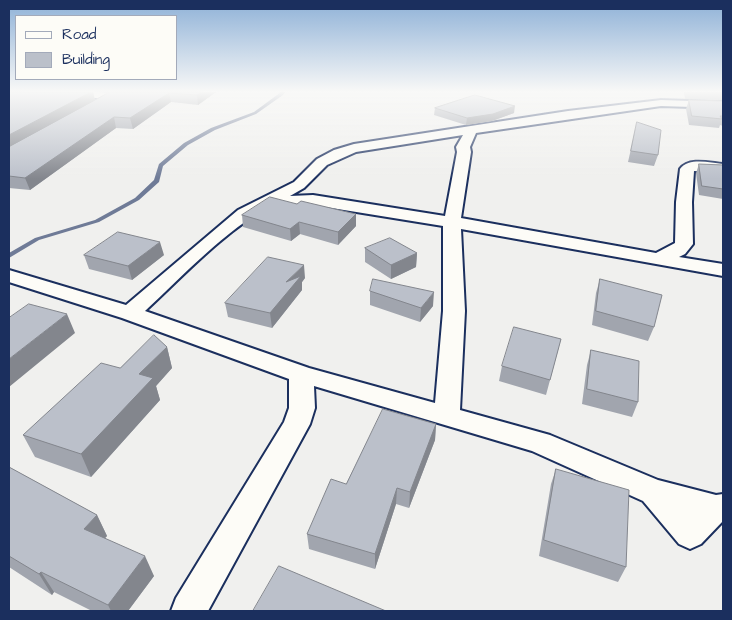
<!DOCTYPE html>
<style>
body{margin:0}
#map{position:relative;width:732px;height:620px;overflow:hidden;background:#f0f0ee;font-family:"Architects Daughter",sans-serif}
canvas{display:block}
.frame{position:absolute;inset:0;border:10px solid #1b2f5e;pointer-events:none}
.legend{position:absolute;left:15px;top:15px;width:162px;height:65px;box-sizing:border-box;background:#fdfcf7;border:1px solid #a3aaba;margin:0;padding:6px 9px;list-style:none;font-size:15px;color:#1b2f5e}
.legend li{display:flex;align-items:center;gap:10px;height:25px}
.legend b{width:25px;border:1px solid #a3aaba}
</style>
<div id="map">
<canvas width="732" height="620"></canvas>
<div class="frame"></div>
<ul class="legend">
<li><b style="height:6px;background:#fdfcf7"></b>Road</li>
<li><b style="height:14px;background:#bbc0ca"></b>Building</li>
</ul>
</div>
<script>
const context = document.querySelector('canvas').getContext('2d');
context.lineJoin = 'round';
function fillPath(path, color) {
  context.fillStyle = color;
  context.fill(path, 'evenodd');
}
function stroke(path, color, width, dash) {
  context.strokeStyle = color;
  context.lineWidth = width;
  context.lineCap = dash ? 'butt' : 'round';
  context.setLineDash(dash || []);
  context.stroke(path);
}
const stream = new Path2D(`
 M 281,92 L 285,92 L 283,95 L 256,114 L 215,130 L 188,145 L 163,166 L 159,182 L 139,200 L 99,222 L 39,240 L 9,258 L 9,253 L 35,238 L 95,220 L 135,198 L 154,180 L 159,164 L 184,143 L 211,128 L 254,112 Z`);
const minor = new Path2D(`
 M 24,92 C 39,92 113,89 120,96 L 115,99 L 29,95 Z
 M 661,100 L 723,102 L 723,108 L 661,106 L 476,133 L 470,147 L 471,152 L 461,218 L 656,253 L 675,243 L 676,202 L 680,169 C 689,157 710,163 723,164 L 723,172 L 694,171 L 692,202 L 693,244 L 685,254 L 679,257 L 723,264 L 723,276 L 461,229 L 465,311 L 460,410 L 550,435 L 658,480 L 716,495 L 723,494 L 723,521 L 701,544 L 690,549 L 679,544 L 643,501 L 532,451 L 314,386 L 315,408 L 310,424 L 208,611 L 171,611 L 176,598 L 284,422 L 289,408 L 289,379 L 122,318 L 9,282 L 9,270 L 126,305 L 238,210 L 294,182 L 317,159 L 334,150 L 354,144 L 568,111 ZM 463,135 L 456,147 L 457,152 L 445,216 L 313,195 L 290,196 L 304,188 L 327,165 L 356,152 ZM 272,205 L 313,205 L 443,226 L 443,311 L 435,403 L 309,368 L 145,311 C 185,274 224,231 272,205 Z`);
const wall = new Path2D(`
 M 9,92 L 93,92 L 95,100 L 110,92 L 216,92 L 198,105 L 171,102 L 133,129 L 116,128 L 30,190 L 9,188 Z
 M 684,92 L 723,92 L 723,100 L 685,99 Z
 M 689,100 L 723,101 L 723,126 L 720,125 L 719,128 L 689,125 L 686,109 Z
 M 435,108 L 514,113 L 492,121 L 466,125 L 434,115 Z
 M 637,122 L 658,155 L 654,166 L 628,162 Z
 M 699,164 L 723,165 L 723,199 L 699,195 L 696,173 Z
 M 297,204 L 356,214 L 356,226 L 338,245 L 300,234 L 291,241 L 243,227 L 242,215 Z
 M 365,248 L 417,253 L 416,267 L 391,279 L 365,262 Z
 M 84,255 L 164,255 L 132,280 L 89,269 Z
 M 305,278 L 302,282 L 302,290 L 272,328 L 228,317 L 225,303 Z
 M 600,279 L 654,327 L 648,341 L 592,325 L 596,293 Z
 M 370,291 L 433,306 L 420,322 L 370,305 Z
 M 561,339 L 546,395 L 499,381 L 502,366 Z
 M 167,347 L 172,368 L 156,386 L 160,400 L 91,477 L 35,457 L 23,435 L 120,368 Z
 M 591,350 L 638,402 L 632,417 L 582,404 L 587,365 Z
 M 436,424 L 435,440 L 409,508 L 396,504 L 375,569 L 309,549 L 307,534 L 346,484 Z
 M 9,467 L 97,515 L 107,536 L 105,538 L 154,576 L 128,611 L 92,611 L 54,592 L 52,595 L 9,567 Z
 M 556,469 L 626,567 L 618,582 L 539,556 L 551,484 Z`);
const shadedWall = new Path2D(`
 M 91,92 L 93,92 L 95,101 L 9,148 L 9,135 Z
 M 201,92 L 216,92 L 198,105 L 197,95 Z
 M 169,93 L 171,102 L 133,129 L 130,118 Z
 M 515,106 L 514,113 L 492,121 L 466,125 L 467,118 Z
 M 114,117 L 116,128 L 30,190 L 25,178 Z
 M 356,214 L 356,226 L 338,245 L 338,232 Z
 M 299,222 L 300,234 L 291,241 L 290,229 Z
 M 160,242 L 164,255 L 132,280 L 128,266 Z
 M 417,253 L 416,267 L 391,279 L 391,265 Z
 M 304,265 L 305,278 L 302,282 L 302,290 L 272,328 L 270,313 L 286,282 Z
 M 434,292 L 433,306 L 420,322 L 421,308 Z
 M 67,314 L 75,333 L 9,387 L 9,359 Z
 M 167,347 L 172,368 L 156,386 L 160,400 L 91,477 L 81,454 L 139,374 Z
 M 436,424 L 435,440 L 409,508 L 410,492 Z
 M 397,488 L 396,504 L 375,569 L 375,554 Z
 M 97,515 L 107,536 L 94,550 L 84,529 Z
 M 145,556 L 154,576 L 128,611 L 111,611 L 108,605 Z
 M 41,572 L 54,592 L 52,595 L 39,574 Z`);
const building = new Path2D(`
 M 9,92 L 91,92 L 9,135 Z
 M 110,92 L 201,92 L 197,95 L 169,93 L 130,118 L 114,117 L 25,178 L 9,176 L 9,147 Z
 M 475,95 L 515,106 L 493,114 L 467,118 L 435,108 Z
 M 689,100 L 723,101 L 723,116 L 720,116 L 722,119 L 692,116 Z
 M 637,122 L 661,130 L 658,155 L 631,151 Z
 M 699,164 L 723,165 L 723,189 L 702,186 Z
 M 270,197 L 297,204 L 301,201 L 356,214 L 338,232 L 299,222 L 290,229 L 242,215 Z
 M 118,232 L 160,242 L 128,266 L 84,255 Z
 M 390,238 L 417,253 L 391,265 L 365,248 Z
 M 268,257 L 304,265 L 286,282 L 301,276 L 270,313 L 225,303 Z
 M 373,279 L 434,292 L 421,308 L 370,291 Z
 M 600,279 L 662,295 L 654,327 L 596,311 Z
 M 29,304 L 67,314 L 9,359 L 9,318 Z
 M 514,327 L 561,339 L 550,380 L 502,366 Z
 M 154,335 L 167,347 L 139,374 L 153,378 L 81,454 L 23,435 L 101,363 L 120,368 Z
 M 591,350 L 639,361 L 638,402 L 587,389 Z
 M 383,409 L 436,424 L 410,492 L 397,488 L 375,554 L 307,534 L 331,479 L 346,484 Z
 M 9,467 L 97,515 L 84,529 L 145,556 L 108,605 L 41,572 L 39,574 L 9,556 Z
 M 556,469 L 629,490 L 626,567 L 544,540 Z
 M 279,566 L 386,611 L 253,611 Z`);
fillPath(stream, '#6f7b97');
stroke(minor, '#1b2f5e', 4);
fillPath(minor, '#fdfcf7');
fillPath(wall, '#a1a5ae');
fillPath(shadedWall, '#83868d');
fillPath(building, '#bbc0ca');
stroke(building, '#83868d', 1);
const sky = context.createLinearGradient(0, 0, 0, 179);
sky.addColorStop(0, '#8eb1d7');
sky.addColorStop(0.51, '#f8f8f7');
sky.addColorStop(1, '#f8f8f700');
context.fillStyle = sky;
context.fillRect(0, 0, 732, 179);
</script>
